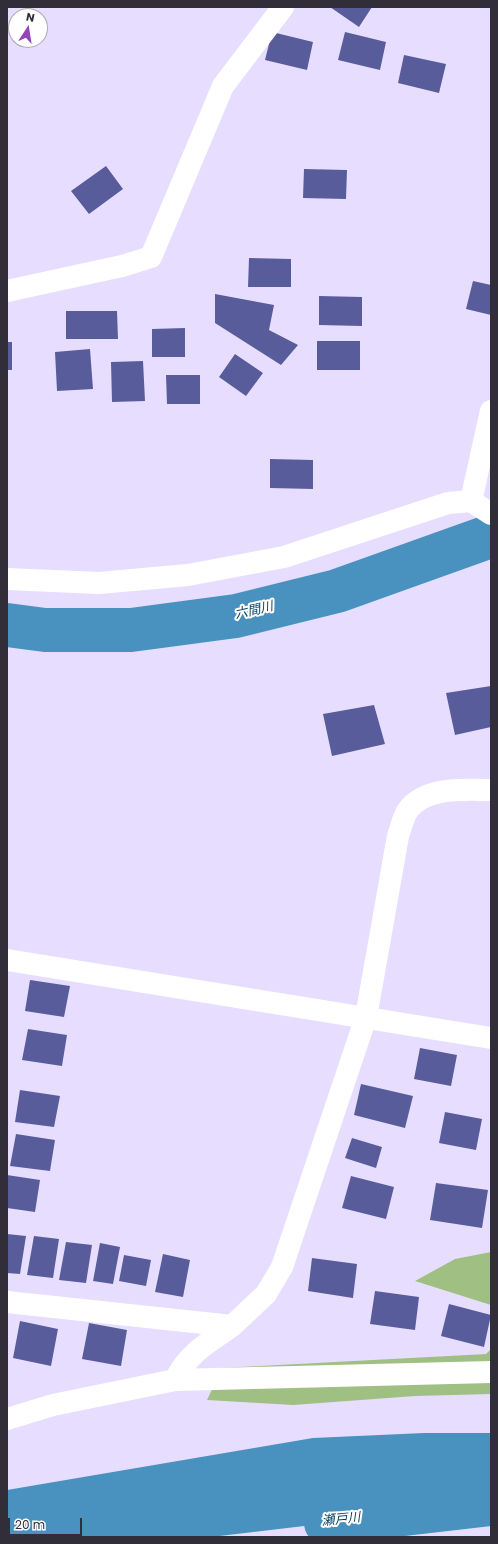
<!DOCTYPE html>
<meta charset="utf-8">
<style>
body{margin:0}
#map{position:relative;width:498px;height:1544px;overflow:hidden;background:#e7deff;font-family:Poppins,sans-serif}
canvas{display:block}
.frame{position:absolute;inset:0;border:8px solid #312e3a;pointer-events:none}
.north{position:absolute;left:8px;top:8px;width:40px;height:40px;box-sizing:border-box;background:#fff;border:1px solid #adabb0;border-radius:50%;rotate:12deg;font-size:11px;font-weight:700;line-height:16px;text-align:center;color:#312e3a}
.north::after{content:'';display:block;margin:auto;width:14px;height:18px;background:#9445b5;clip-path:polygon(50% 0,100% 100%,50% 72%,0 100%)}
.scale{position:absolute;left:8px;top:1518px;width:74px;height:18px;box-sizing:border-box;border:2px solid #312e3a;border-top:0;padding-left:5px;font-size:12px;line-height:14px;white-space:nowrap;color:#312e3a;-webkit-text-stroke:3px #fff;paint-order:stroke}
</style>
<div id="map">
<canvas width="498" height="1544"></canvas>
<div class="frame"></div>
<div class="north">N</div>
<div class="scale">20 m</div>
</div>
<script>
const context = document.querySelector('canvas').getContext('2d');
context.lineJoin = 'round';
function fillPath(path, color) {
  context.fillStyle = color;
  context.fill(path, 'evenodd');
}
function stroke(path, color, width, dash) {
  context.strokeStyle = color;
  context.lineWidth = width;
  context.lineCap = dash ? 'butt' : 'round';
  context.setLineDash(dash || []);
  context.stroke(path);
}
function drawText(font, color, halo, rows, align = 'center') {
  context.font = font + ' Poppins,"Noto Sans JP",sans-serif';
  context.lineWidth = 4;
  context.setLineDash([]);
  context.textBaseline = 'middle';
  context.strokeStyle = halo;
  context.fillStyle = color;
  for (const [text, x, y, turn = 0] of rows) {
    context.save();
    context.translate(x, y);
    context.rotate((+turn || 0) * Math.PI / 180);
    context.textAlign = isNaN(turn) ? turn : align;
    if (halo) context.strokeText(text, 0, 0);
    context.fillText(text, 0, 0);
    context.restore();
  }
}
const green = new Path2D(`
 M 491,1252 L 491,1305 L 415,1281 L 455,1259 Z
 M 491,1349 L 491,1394 L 415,1396 L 293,1405 L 207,1400 L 222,1368 L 486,1354 Z`);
const water = new Path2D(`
 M 424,1433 L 491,1433 L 491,1504 L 211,1537 L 7,1537 L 7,1490 L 313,1438 Z`);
const river = new Path2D(`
 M 7,625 L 45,630 L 131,630 L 236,616 L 337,591 L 491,536
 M 326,1523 L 491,1504`);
const building = new Path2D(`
 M 330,7 L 372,7 L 359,27 Z
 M 272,32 L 313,42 L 307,70 L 265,60 Z
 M 345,32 L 386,42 L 380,70 L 338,60 Z
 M 404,55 L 446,64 L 439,93 L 398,83 Z
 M 106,166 L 123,189 L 89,214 L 71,191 Z
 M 304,169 L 347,170 L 346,199 L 303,198 Z
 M 249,258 L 291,259 L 291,287 L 248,287 Z
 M 473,281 L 491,285 L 491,315 L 466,309 Z
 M 215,294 L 274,305 L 269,330 L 298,345 L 281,365 L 215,323 Z
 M 319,296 L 362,297 L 362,326 L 319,325 Z
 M 66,311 L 117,311 L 118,339 L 66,339 Z
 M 185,328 L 185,357 L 152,357 L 152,329 Z
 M 317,341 L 360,341 L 360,370 L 317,370 Z
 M 7,342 L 12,342 L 12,370 L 7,370 Z
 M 90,349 L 93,389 L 57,391 L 55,352 Z
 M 235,354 L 263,373 L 246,396 L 219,377 Z
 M 143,361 L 145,401 L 112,402 L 111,362 Z
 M 166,375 L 200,375 L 200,404 L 167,404 Z
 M 270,459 L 313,460 L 313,489 L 270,488 Z
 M 491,686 L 491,727 L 455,735 L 446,693 Z
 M 374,705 L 385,744 L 332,756 L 323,714 Z
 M 30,980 L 70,986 L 64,1017 L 25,1011 Z
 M 28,1029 L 67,1035 L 62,1066 L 22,1060 Z
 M 420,1048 L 457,1055 L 451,1086 L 414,1079 Z
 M 361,1084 L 413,1096 L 405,1128 L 354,1115 Z
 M 20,1090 L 60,1096 L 54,1127 L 15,1122 Z
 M 445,1112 L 482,1119 L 476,1150 L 439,1143 Z
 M 16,1134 L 55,1140 L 50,1171 L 10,1166 Z
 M 352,1138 L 382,1147 L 376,1168 L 345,1158 Z
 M 7,1175 L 40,1180 L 35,1212 L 7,1208 Z
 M 351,1176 L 394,1187 L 386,1219 L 342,1208 Z
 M 436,1183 L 488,1190 L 482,1228 L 430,1220 Z
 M 7,1234 L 26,1236 L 20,1274 L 7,1273 Z
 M 34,1236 L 59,1239 L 53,1278 L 27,1275 Z
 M 66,1242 L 92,1245 L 86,1283 L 59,1280 Z
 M 100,1243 L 120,1247 L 113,1284 L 93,1281 Z
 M 163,1254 L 190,1260 L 183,1297 L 155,1292 Z
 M 124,1255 L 151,1260 L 146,1286 L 119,1281 Z
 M 312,1258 L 357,1264 L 353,1298 L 308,1291 Z
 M 375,1291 L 419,1297 L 415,1330 L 370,1324 Z
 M 449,1304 L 491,1315 L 484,1347 L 441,1336 Z
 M 20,1321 L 58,1329 L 51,1366 L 13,1358 Z
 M 89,1323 L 127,1330 L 121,1366 L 82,1359 Z`);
const street = new Path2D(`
 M 7,291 L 122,266 L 151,257 L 223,86 L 283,7
 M 491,411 L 471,501 L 491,514
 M 7,960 L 491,1038
 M 7,1302 L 232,1326 L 266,1294 L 282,1267 L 366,1017 L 398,836 C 401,828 403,817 408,810 C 426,786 464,790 491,790
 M 175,1380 C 188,1353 209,1342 232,1326
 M 7,1419 L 53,1405 L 175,1380 L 491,1372`);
const secondary = new Path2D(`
 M 7,579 L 99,583 L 188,575 L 284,557 L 448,503 L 471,501`);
const waterNames = [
 ["六間川",254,611,-13],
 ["瀬戸川",341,1520,-6]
];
fillPath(green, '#9fbf83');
fillPath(water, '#4992bf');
stroke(river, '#4992bf', 44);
fillPath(building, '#595c9b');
stroke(street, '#fff', 22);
stroke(secondary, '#fff', 22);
drawText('italic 13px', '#003e5d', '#fff', waterNames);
</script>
